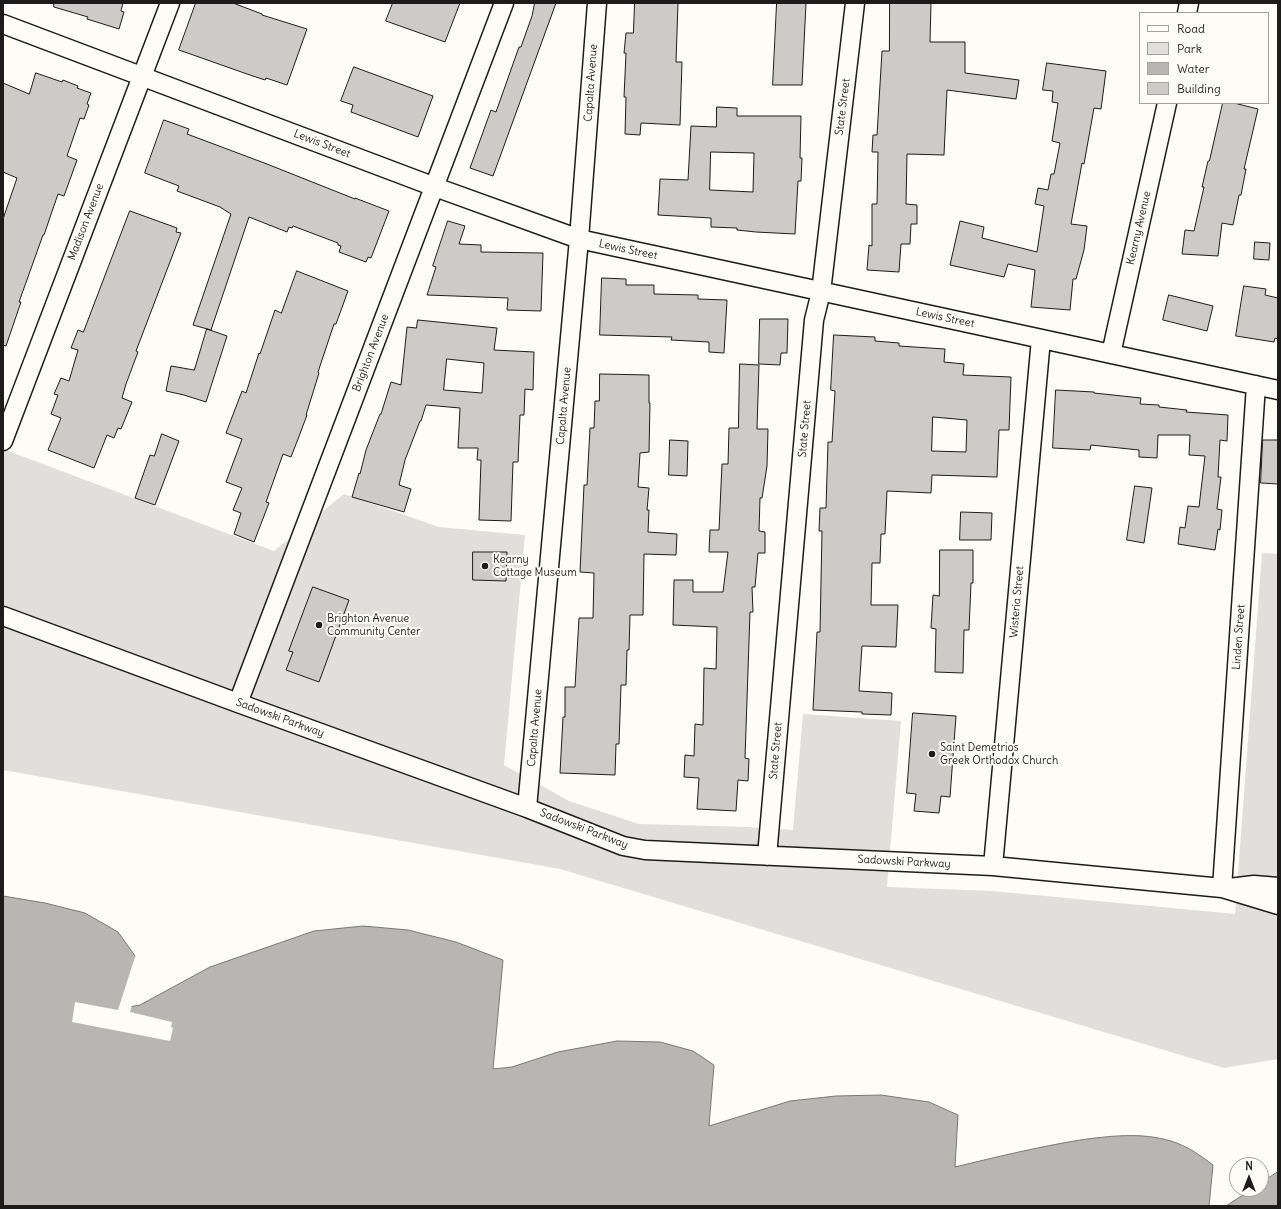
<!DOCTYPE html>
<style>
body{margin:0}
#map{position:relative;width:1281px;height:1209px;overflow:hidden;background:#fdfcf7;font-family:Delius,sans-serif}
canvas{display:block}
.frame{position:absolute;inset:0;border:4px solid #1c1c1c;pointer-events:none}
.legend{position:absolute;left:1139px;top:12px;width:130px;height:92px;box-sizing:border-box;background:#fdfcf7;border:1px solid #a3a29f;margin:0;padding:5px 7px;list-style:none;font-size:12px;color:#1c1c1c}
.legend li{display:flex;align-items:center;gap:8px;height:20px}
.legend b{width:20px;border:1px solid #a3a29f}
.north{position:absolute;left:1229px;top:1157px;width:40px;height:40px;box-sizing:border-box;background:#fdfcf7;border:1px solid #a3a29f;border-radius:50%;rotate:0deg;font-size:11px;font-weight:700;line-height:16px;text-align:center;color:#1c1c1c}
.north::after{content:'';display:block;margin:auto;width:14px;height:18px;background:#1c1c1c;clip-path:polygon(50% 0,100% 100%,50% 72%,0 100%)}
</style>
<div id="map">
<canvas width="1281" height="1209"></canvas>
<div class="frame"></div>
<ul class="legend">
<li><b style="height:5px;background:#fdfcf7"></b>Road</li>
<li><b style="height:11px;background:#e0dfdb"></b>Park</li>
<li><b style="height:11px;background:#b7b6b2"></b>Water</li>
<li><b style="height:11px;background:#cccbc8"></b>Building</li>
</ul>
<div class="north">N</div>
</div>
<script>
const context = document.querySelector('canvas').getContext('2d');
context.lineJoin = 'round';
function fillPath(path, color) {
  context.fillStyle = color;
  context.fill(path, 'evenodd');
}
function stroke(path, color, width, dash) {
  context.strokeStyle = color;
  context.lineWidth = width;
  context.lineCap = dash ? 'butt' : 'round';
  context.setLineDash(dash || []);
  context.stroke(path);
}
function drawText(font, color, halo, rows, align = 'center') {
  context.font = font + ' Delius,sans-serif';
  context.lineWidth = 4;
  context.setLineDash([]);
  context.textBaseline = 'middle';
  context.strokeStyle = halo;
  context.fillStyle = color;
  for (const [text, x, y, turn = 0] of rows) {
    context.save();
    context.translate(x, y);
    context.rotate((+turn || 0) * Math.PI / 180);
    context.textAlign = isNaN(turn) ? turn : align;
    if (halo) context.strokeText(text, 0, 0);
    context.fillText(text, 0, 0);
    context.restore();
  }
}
const green = new Path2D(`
 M 3,449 L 274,551 L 344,494 L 439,527 L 525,535 L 504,765 L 569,801 L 639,824 L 749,827 L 793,830 L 803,714 L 901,721 L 887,887 L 992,891 L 1235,914 L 1262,553 L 1278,554 L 1278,1059 L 1224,1068 L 560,869 L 3,770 Z`);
const water = new Path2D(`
 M 3,896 L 45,903 L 85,913 L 118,932 L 138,960 L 128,993 L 129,1007 L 140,1005 L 210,967 L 314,931 L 363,926 L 408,930 L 456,942 L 503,960 L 493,1069 L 512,1067 L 558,1052 L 617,1041 L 660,1042 L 693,1051 L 714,1065 L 709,1126 L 790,1101 L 836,1096 L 881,1095 L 929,1102 L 958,1115 L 955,1167 C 996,1157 1038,1147 1080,1140 C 1110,1136 1141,1132 1171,1141 C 1187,1146 1200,1155 1213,1165 L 1209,1206 L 3,1206 Z
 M 1278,1172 L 1278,1206 L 1226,1206 L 1252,1189 L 1261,1189 L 1261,1183 Z`);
const pier = new Path2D(`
 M 136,954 L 140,960 L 130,994 L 130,1005 L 132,1005 L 130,1012 L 172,1022 L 171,1027 L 173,1028 L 170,1041 L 72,1022 L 75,1002 L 118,1010 Z`);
const building = new Path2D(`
 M 54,3 L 123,3 L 121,11 L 124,12 L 119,29 L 87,19 L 88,17 L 54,7 Z
 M 196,3 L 233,3 L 262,14 L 262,15 L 307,29 L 287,85 L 266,78 L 265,80 L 247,74 L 179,50 Z
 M 393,3 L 460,3 L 445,42 L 386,21 Z
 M 535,3 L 556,3 L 493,176 L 470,168 L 491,110 L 496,112 L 519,47 L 521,47 L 532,16 Z
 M 635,3 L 678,3 L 676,62 L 682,62 L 680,125 L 641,123 L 640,135 L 625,134 L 626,97 L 624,97 L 626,53 L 624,53 L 626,33 L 633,33 Z
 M 777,3 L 806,3 L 802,85 L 773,85 Z
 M 890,3 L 931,3 L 930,42 L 965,42 L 965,73 L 1019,80 L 1016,99 L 947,90 L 944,155 L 907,154 L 906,204 L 917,205 L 917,224 L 911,224 L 910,244 L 901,244 L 899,272 L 867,270 L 869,245 L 872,246 L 872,204 L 877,204 L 878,152 L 872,152 L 873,135 L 877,135 L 882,51 L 889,51 Z
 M 1047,63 L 1106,71 L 1101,109 L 1094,108 L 1084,164 L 1082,163 L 1071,224 L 1087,226 L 1084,250 L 1076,279 L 1073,279 L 1070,310 L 1031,307 L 1035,270 L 1008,264 L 1004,277 L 950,265 L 960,221 L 984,227 L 982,238 L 1037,252 L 1044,206 L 1035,204 L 1038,188 L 1048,190 L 1051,174 L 1054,174 L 1060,143 L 1052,141 L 1058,103 L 1052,102 L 1053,91 L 1043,90 Z
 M 354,67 L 433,96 L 418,137 L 351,112 L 353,105 L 341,101 Z
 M 36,73 L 62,82 L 63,80 L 78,86 L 77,88 L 91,93 L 87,104 L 89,105 L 84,119 L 80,118 L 67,156 L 77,160 L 64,196 L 58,194 L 44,235 L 43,235 L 19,302 L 21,302 L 6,346 L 3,345 L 3,219 L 17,178 L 3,172 L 3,83 L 29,94 Z
 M 1223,103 L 1234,103 L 1258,109 L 1244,169 L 1246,169 L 1241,195 L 1239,195 L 1233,225 L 1222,223 L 1218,256 L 1182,254 L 1185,230 L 1194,231 L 1204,187 L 1202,187 L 1208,161 L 1209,161 Z
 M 717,107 L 737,108 L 737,116 L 801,116 L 800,158 L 802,158 L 801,181 L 798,181 L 795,234 L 756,232 L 737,230 L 737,228 L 711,227 L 711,218 L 658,215 L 660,179 L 688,180 L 691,126 L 716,127 ZM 711,152 L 754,153 L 753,192 L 710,190 Z
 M 164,120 L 189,129 L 187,134 L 267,164 L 355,199 L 355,198 L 389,211 L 371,258 L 368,257 L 366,262 L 339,252 L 341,246 L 338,245 L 338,243 L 293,226 L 292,228 L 289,227 L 287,232 L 249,217 L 211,330 L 193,325 L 231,214 L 220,207 L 177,191 L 179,186 L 145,173 Z
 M 130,211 L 177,228 L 176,232 L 181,233 L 136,351 L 138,352 L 126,384 L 122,398 L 132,402 L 121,429 L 118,428 L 114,438 L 107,435 L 94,468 L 48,450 L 61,418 L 51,414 L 58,395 L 54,394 L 61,378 L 69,381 L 78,350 L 71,348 L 78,330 L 83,332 Z
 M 448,221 L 465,226 L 459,244 L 481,245 L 481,252 L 543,253 L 541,311 L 507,310 L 508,298 L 427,295 L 436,267 L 433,266 Z
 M 1255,242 L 1270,243 L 1269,260 L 1254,259 Z
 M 297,271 L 348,291 L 336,324 L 334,324 L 318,372 L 319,373 L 306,415 L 307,415 L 298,439 L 291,457 L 283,454 L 266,502 L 269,503 L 254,542 L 234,534 L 241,513 L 233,510 L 242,488 L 226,482 L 242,439 L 226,433 L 242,391 L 246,393 L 259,353 L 260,354 L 275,310 L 281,313 Z
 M 602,278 L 626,279 L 626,285 L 654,285 L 654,294 L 698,295 L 698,299 L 727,300 L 724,353 L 709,352 L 709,342 L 671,340 L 672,337 L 600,335 Z
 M 1244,286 L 1266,289 L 1265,295 L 1278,298 L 1278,339 L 1275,338 L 1274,342 L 1236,336 Z
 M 1169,295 L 1213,306 L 1207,331 L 1163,320 Z
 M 760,319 L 788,319 L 787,353 L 781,353 L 780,365 L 759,364 Z
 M 418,320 L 497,328 L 494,350 L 534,352 L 533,390 L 525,389 L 524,415 L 520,415 L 518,462 L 513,462 L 511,521 L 479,520 L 481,460 L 477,460 L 478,448 L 458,448 L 460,408 L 426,405 L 421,421 L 420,421 L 405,460 L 399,485 L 411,489 L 404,512 L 352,497 L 359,473 L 360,474 L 366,450 L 380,414 L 381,414 L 391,382 L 401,385 L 407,327 L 416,328 ZM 447,359 L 484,363 L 482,393 L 444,390 Z
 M 207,329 L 227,336 L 206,402 L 184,395 L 166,391 L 171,366 L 194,370 Z
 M 834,335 L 875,337 L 875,341 L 899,343 L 899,346 L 945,349 L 944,362 L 964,364 L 963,375 L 1011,377 L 1009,430 L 999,430 L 997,477 L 932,475 L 931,493 L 887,491 L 885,534 L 881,534 L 880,563 L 872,563 L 871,605 L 898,605 L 896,647 L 862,646 L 859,691 L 892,693 L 891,715 L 862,714 L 862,712 L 813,710 L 817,632 L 820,632 L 822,531 L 819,531 L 820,508 L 826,508 L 828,442 L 832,442 L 835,391 L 831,390 ZM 933,417 L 967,420 L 966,452 L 932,451 Z
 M 740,364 L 759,365 L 757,429 L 768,429 L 767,466 L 762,498 L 760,498 L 759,531 L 765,532 L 765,553 L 758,553 L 755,587 L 752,587 L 753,612 L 750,612 L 745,758 L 749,759 L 748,781 L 738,780 L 736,811 L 697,809 L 699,778 L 684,777 L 685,755 L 694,756 L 695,724 L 703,725 L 704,668 L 716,669 L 717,627 L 673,625 L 674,580 L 693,580 L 693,592 L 723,592 L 728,552 L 709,552 L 710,530 L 719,530 L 722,464 L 728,464 L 729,428 L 738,428 Z
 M 600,374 L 649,375 L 649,403 L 650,403 L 649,452 L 640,453 L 638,487 L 649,488 L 647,510 L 649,510 L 648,532 L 677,534 L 676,555 L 644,554 L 643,615 L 630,615 L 629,650 L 627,650 L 626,685 L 621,685 L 619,744 L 616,744 L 615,775 L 560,773 L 563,717 L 565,717 L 565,687 L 575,687 L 579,618 L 593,618 L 594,573 L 580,572 L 584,485 L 587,485 L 590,428 L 594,428 L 595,401 L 599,401 Z
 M 1056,390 L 1094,392 L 1094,393 L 1141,398 L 1140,404 L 1159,405 L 1159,407 L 1187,410 L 1186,412 L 1228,415 L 1227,441 L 1220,440 L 1218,477 L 1221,477 L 1217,509 L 1222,510 L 1220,530 L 1218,529 L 1215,550 L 1178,544 L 1180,527 L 1185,528 L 1188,506 L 1199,507 L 1205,456 L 1189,455 L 1190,435 L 1158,435 L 1157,458 L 1139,457 L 1139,450 L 1091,445 L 1090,450 L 1053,448 Z
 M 162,434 L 179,441 L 155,505 L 135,498 L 150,455 L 154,456 Z
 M 670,440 L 688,441 L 687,476 L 669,475 Z
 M 1263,440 L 1278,440 L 1278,484 L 1261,483 Z
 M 1135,486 L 1152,488 L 1144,543 L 1127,540 Z
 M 961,512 L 992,513 L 991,540 L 960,540 Z
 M 940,550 L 973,550 L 973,583 L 971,583 L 969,630 L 964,630 L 963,673 L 935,672 L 936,629 L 931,628 L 933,595 L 939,596 Z
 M 473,552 L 507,552 L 506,581 L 473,580 Z
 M 313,587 L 349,600 L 319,682 L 286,670 L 293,652 L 289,651 Z
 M 913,713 L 956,716 L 950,797 L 941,796 L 939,813 L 914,811 L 916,794 L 907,793 Z`);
const street = new Path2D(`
 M 1187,13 L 1189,3
 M 3,24 L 435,187 L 579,239 L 1278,390
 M 1111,354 L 1167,103
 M 3,441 L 170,3
 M 3,616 L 238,703 L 527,808 L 623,846 L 645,850 L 993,866 L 1222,888 L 1278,905
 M 238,703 L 504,3
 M 527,808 L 579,239 L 597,3
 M 767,856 L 814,320 L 821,292 L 855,3
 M 993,866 L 1041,339
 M 1222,888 L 1256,385
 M 1229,888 L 1254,885 L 1278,887`);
const markers = [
 [485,566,4,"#1c1c1c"],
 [319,625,4,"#1c1c1c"],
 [932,754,4,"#1c1c1c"]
];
const streetNames = [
 ["Capalta Avenue",591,83,-86],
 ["State Street",843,107,-83],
 ["Lewis Street",322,144,21],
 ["Madison Avenue",86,222,-69],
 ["Kearny Avenue",1139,228,-77],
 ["Lewis Street",628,250,12],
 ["Lewis Street",945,318,12],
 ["Brighton Avenue",371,353,-69],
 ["Capalta Avenue",564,406,-85],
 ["State Street",805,429,-85],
 ["Wisteria Street",1017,602,-85],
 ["Linden Street",1239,637,-86],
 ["Sadowski Parkway",280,718,20],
 ["Capalta Avenue",535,728,-85],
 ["State Street",776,751,-85],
 ["Sadowski Parkway",584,829,21],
 ["Sadowski Parkway",904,862,3]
];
const poiNames = [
 ["Kearny",493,560],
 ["Cottage Museum",493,573],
 ["Brighton Avenue",327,619],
 ["Community Center",327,632],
 ["Saint Demetrios",940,748],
 ["Greek Orthodox Church",940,761]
];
fillPath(green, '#e0dfdb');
fillPath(water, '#b7b6b2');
stroke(water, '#797876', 1);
fillPath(pier, '#fdfcf7');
fillPath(building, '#cccbc8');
stroke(building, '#1c1c1c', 1);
stroke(street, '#1c1c1c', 21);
stroke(street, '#fdfcf7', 18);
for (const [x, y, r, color] of markers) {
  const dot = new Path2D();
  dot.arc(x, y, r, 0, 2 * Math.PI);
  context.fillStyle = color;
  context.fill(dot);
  stroke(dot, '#fdfcf7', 1.5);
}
drawText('11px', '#1c1c1c', '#fdfcf7', streetNames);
drawText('11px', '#1c1c1c', '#fdfcf7', poiNames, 'left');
</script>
